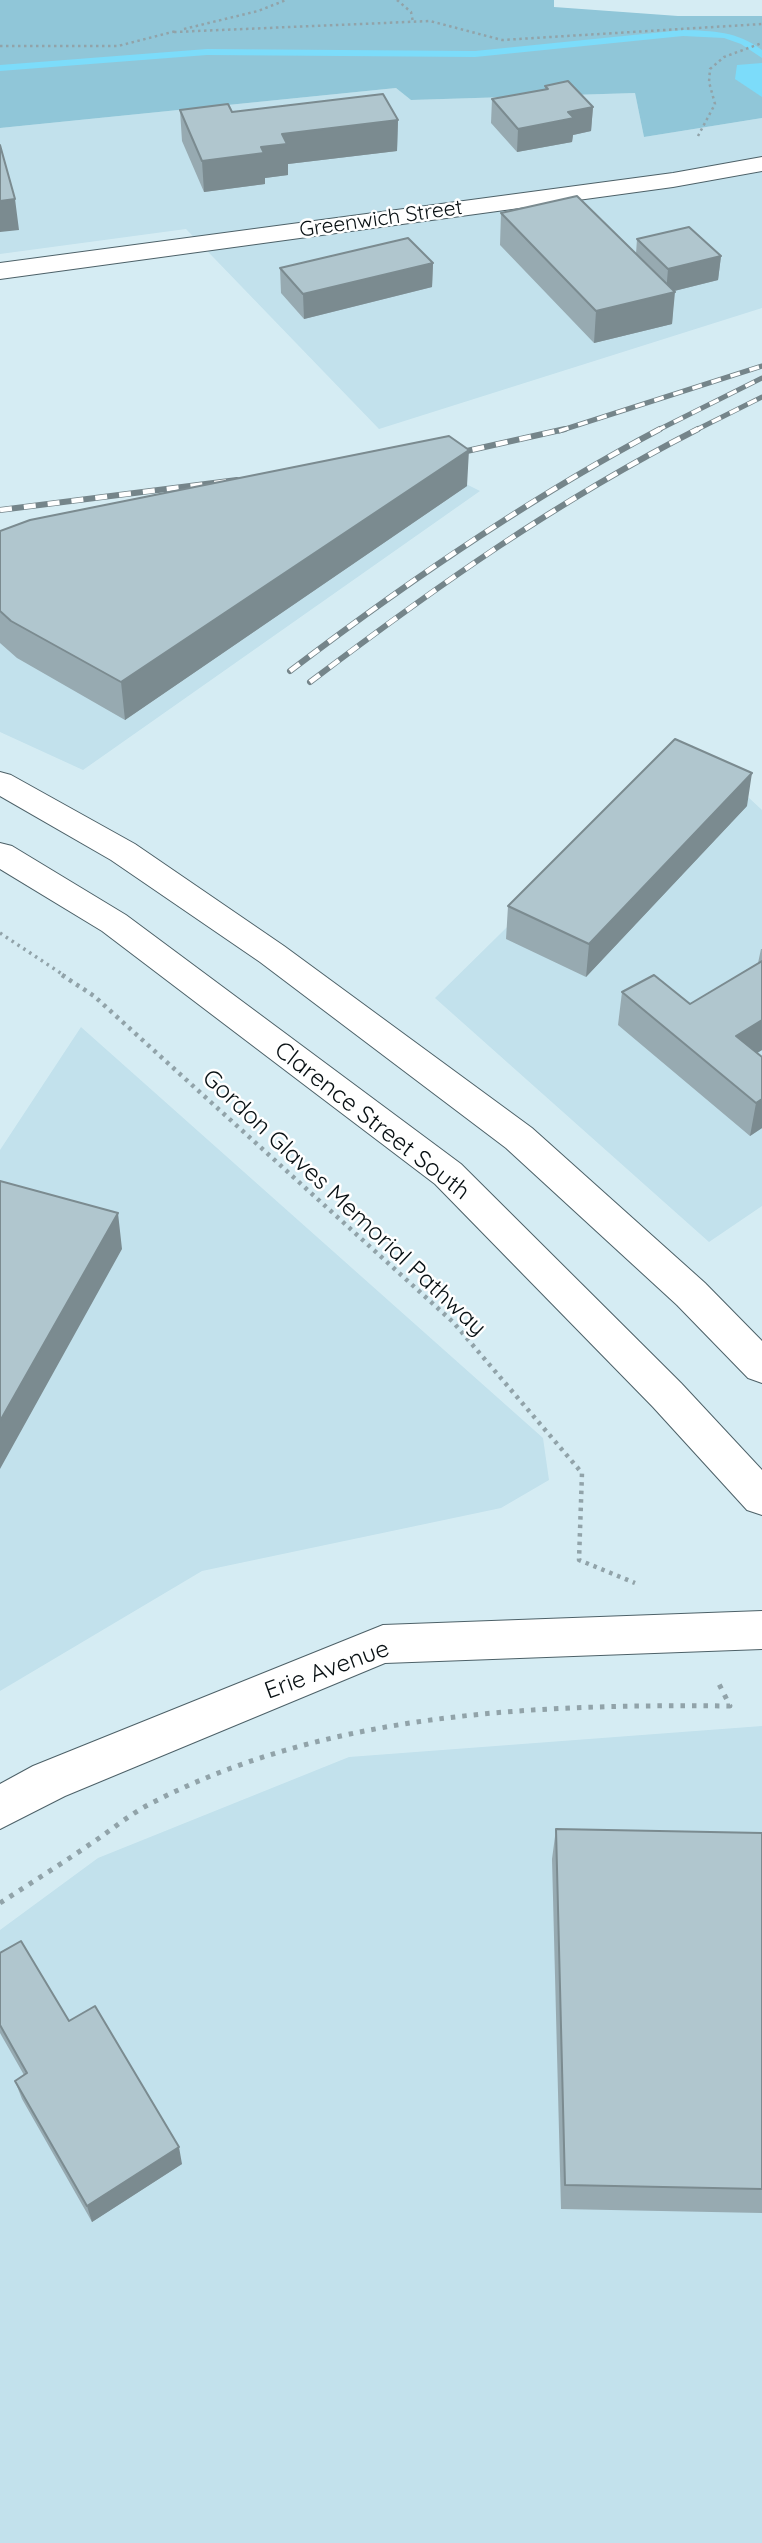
<!DOCTYPE html>
<style>
body{margin:0}
canvas{display:block;background:#d5ecf3}
</style>
<canvas width="762" height="2543"></canvas>
<script>
const context = document.querySelector('canvas').getContext('2d');
context.lineJoin = 'round';
function fillPath(path, color) {
  context.fillStyle = color;
  context.fill(path, 'evenodd');
}
function stroke(path, color, width, dash) {
  context.strokeStyle = color;
  context.lineWidth = width;
  context.lineCap = dash ? 'butt' : 'round';
  context.setLineDash(dash || []);
  context.stroke(path);
}
function drawText(font, color, halo, rows, align = 'center') {
  context.font = font + ' Quicksand,sans-serif';
  context.lineWidth = 5;
  context.setLineDash([]);
  context.textBaseline = 'middle';
  context.strokeStyle = halo;
  context.fillStyle = color;
  for (const [text, x, y, turn = 0] of rows) {
    context.save();
    context.translate(x, y);
    context.rotate((+turn || 0) * Math.PI / 180);
    context.textAlign = isNaN(turn) ? turn : align;
    if (halo) context.strokeText(text, 0, 0);
    context.fillText(text, 0, 0);
    context.restore();
  }
}
const built = new Path2D(`
 M 396,88 L 411,100 L 635,93 L 644,137 L 762,118 L 762,308 L 379,429 L 186,229 L 0,254 L 0,128 Z
 M 432,467 L 480,491 L 83,770 L 0,732 L 0,555 Z
 M 692,745 L 762,810 L 762,1206 L 709,1242 L 435,998 Z
 M 81,1027 L 543,1438 L 549,1480 L 501,1508 L 202,1571 L 0,1691 L 0,1150 Z
 M 762,1726 L 762,2543 L 0,2543 L 0,1930 L 98,1858 L 349,1757 Z`);
const green = new Path2D(`
 M 0,0 L 554,0 L 554,7 L 678,16 L 762,16 L 762,118 L 644,137 L 635,93 L 411,100 L 396,88 L 0,128 Z`);
const water = new Path2D(`
 M 762,63 L 762,97 L 735,79 L 737,65 Z`);
const stream = new Path2D(`
 M 683,30 C 713,31 737,31 762,50 L 762,58 L 741,44 L 724,38 L 683,36 L 475,57 L 207,55 L 0,71 L 0,65 L 207,49 L 475,51 Z`);
const pathFar3 = new Path2D(`
 M 397,0 L 411,12 L 413,22
 M 184,29 L 258,11 L 286,0
 M 174,32 L 430,21 L 502,40 L 762,24
 M 0,46 L 118,46 L 176,31
 M 698,136 L 715,104 L 709,82 L 710,69 L 724,57 L 762,43`);
const pathFar2 = new Path2D(`
 M 0,933 L 65,976`);
const pathFar1 = new Path2D(`
 M 62,975 L 94,996 L 453,1322 L 582,1473 L 579,1560 L 635,1583`);
const path = new Path2D(`
 M 0,1903 C 34,1881 69,1859 102,1836 C 116,1826 130,1815 146,1806 C 324,1712 533,1704 730,1706 L 717,1680`);
const secondary = new Path2D(`
 M 762,157 L 762,171 L 673,187 L 0,279 L 0,263 L 673,173 Z
 M 0,772 L 11,775 L 135,844 L 284,946 L 532,1128 L 705,1283 L 762,1341 L 762,1383 L 748,1378 L 677,1305 L 506,1148 L 260,962 L 111,860 L 0,796 Z
 M 0,843 L 12,846 L 126,915 L 461,1164 L 681,1383 L 762,1470 L 762,1515 L 747,1510 L 653,1407 L 435,1184 L 102,931 L 0,869 Z
 M 762,1611 L 762,1649 L 385,1663 L 65,1796 L 0,1829 L 0,1784 L 33,1766 L 383,1625 Z`);
const railFar1 = new Path2D(`
 M 559,431 L 762,366
 M 656,431 L 762,378
 M 694,431 L 762,397`);
const rail = new Path2D(`
 M 449,455 L 565,429
 M 0,510 L 237,480
 M 290,671 C 407,582 529,498 660,429
 M 310,682 C 437,586 555,502 698,429`);
const wall = new Path2D(`
 M 545,86 L 593,107 L 591,131 L 573,135 L 572,142 L 517,152 L 491,123 L 492,99 L 545,90 Z
 M 180,110 L 398,120 L 397,151 L 288,164 L 288,175 L 265,178 L 265,184 L 204,192 L 182,141 Z
 M 501,213 L 636,254 L 637,239 L 721,256 L 718,280 L 674,291 L 672,324 L 594,343 L 500,245 Z
 M 433,263 L 432,287 L 304,319 L 281,293 L 280,268 Z
 M 467,486 L 125,720 L 17,658 L 0,643 L 0,531 Z
 M 747,806 L 586,977 L 506,939 L 508,906 Z
 M 761,949 L 762,949 L 762,1050 L 757,1053 L 762,1057 L 762,1128 L 750,1136 L 618,1025 L 622,992 L 690,1004 L 758,963 Z
 M 556,1829 L 762,1833 L 762,2213 L 561,2209 L 552,1859 Z
 M 0,1953 L 69,2021 L 182,2164 L 92,2222 L 22,2099 L 15,2081 L 24,2075 L 0,2033 Z`);
const shadedWall = new Path2D(`
 M 593,107 L 591,131 L 573,135 L 572,142 L 517,152 L 518,129 L 568,112 Z
 M 398,120 L 397,151 L 288,164 L 288,175 L 265,178 L 265,184 L 204,192 L 202,161 L 261,147 L 282,134 Z
 M 15,199 L 19,230 L 0,232 L 0,201 Z
 M 721,256 L 718,280 L 666,293 L 668,269 Z
 M 433,263 L 432,287 L 304,319 L 303,294 Z
 M 675,292 L 672,324 L 594,343 L 596,311 Z
 M 469,450 L 467,486 L 125,720 L 121,682 Z
 M 752,773 L 747,806 L 586,977 L 589,944 Z
 M 762,1020 L 762,1050 L 731,1069 L 736,1036 Z
 M 762,1099 L 762,1128 L 750,1136 L 756,1103 Z
 M 118,1213 L 122,1249 L 0,1469 L 0,1421 Z
 M 179,2147 L 182,2164 L 92,2222 L 87,2206 Z`);
const building = new Path2D(`
 M 568,81 L 593,107 L 568,112 L 574,118 L 518,129 L 492,99 L 548,89 L 545,86 Z
 M 383,94 L 398,120 L 282,134 L 287,144 L 261,147 L 264,153 L 202,161 L 180,110 L 228,104 L 232,112 Z
 M 0,145 L 15,199 L 0,201 Z
 M 577,196 L 675,292 L 596,311 L 501,213 Z
 M 689,227 L 721,256 L 668,269 L 637,239 Z
 M 408,238 L 433,263 L 303,294 L 280,268 Z
 M 449,436 L 469,450 L 121,682 L 11,621 L 0,611 L 0,531 L 30,520 Z
 M 675,739 L 752,773 L 589,944 L 508,906 Z
 M 762,961 L 762,1020 L 736,1036 L 762,1057 L 762,1099 L 756,1103 L 622,992 L 654,975 L 690,1004 Z
 M 0,1181 L 118,1213 L 0,1421 Z
 M 556,1829 L 762,1833 L 762,2189 L 565,2185 Z
 M 21,1941 L 69,2021 L 95,2006 L 179,2147 L 87,2206 L 15,2081 L 27,2073 L 0,2025 L 0,1953 Z`);
const farStreetnames = [
 ["Greenwich Street",381,219,-8]
];
const streetNames = [
 ["Clarence Street South",372,1121,38],
 ["Gordon Glaves Memorial Pathway",344,1203,43],
 ["Erie Avenue",327,1670,-20]
];
fillPath(built, '#c2e1ec');
fillPath(green, '#90c6d8');
fillPath(water, '#7cdcfa');
fillPath(stream, '#7cdcfa');
stroke(secondary, '#4d6168', 2);
stroke(pathFar3, '#91a3a9', 2.5, [2.5, 3.5]);
stroke(pathFar2, '#91a3a9', 3.5, [2.5, 4.5]);
stroke(pathFar1, '#91a3a9', 4.5, [3.5, 5]);
stroke(path, '#91a3a9', 5, [4.5, 7]);
fillPath(secondary, '#fff');
stroke(railFar1, '#75858a', 5);
stroke(rail, '#75858a', 6);
stroke(railFar1, '#fff', 3.5, [10]);
stroke(rail, '#fff', 4.5, [12]);
fillPath(wall, '#97aab1');
fillPath(shadedWall, '#7b8b90');
fillPath(building, '#b0c6ce');
stroke(building, '#7b8b90', 2);
drawText('21px', '#081013', '#fff', farStreetnames);
drawText('24px', '#081013', '#fff', streetNames);
</script>
